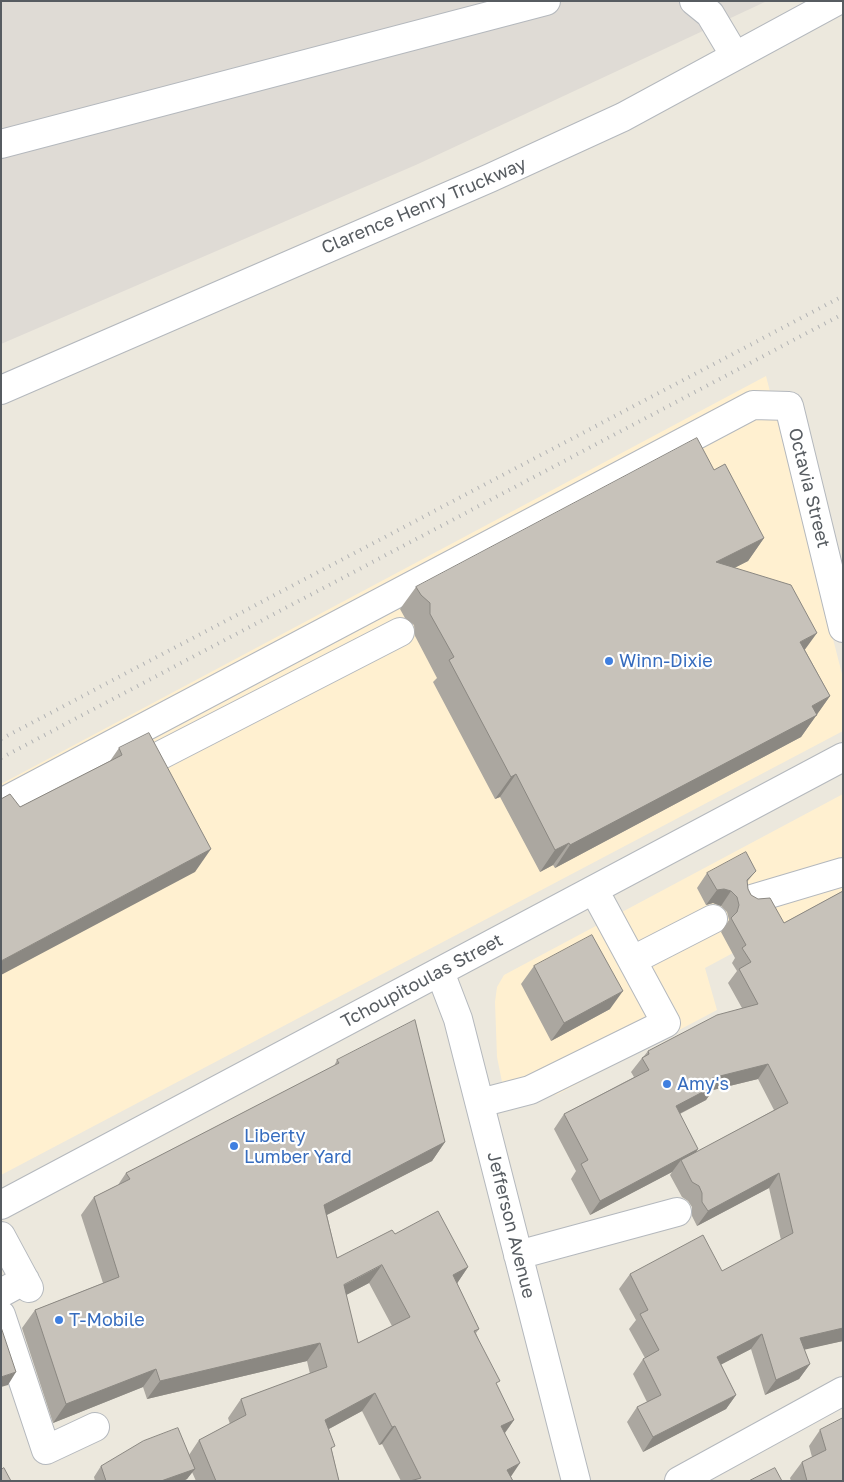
<!DOCTYPE html>
<style>
body{margin:0}
#map{position:relative;width:844px;height:1482px;overflow:hidden;background:#ece8dd;font-family:"Golos Text",sans-serif}
canvas{display:block}
.frame{position:absolute;inset:0;border:2px solid #575c61;pointer-events:none}
</style>
<div id="map">
<canvas width="844" height="1482"></canvas>
<div class="frame"></div>
</div>
<script>
const context = document.querySelector('canvas').getContext('2d');
context.lineJoin = 'round';
function fillPath(path, color) {
  context.fillStyle = color;
  context.fill(path, 'evenodd');
}
function stroke(path, color, width, dash) {
  context.strokeStyle = color;
  context.lineWidth = width;
  context.lineCap = dash ? 'butt' : 'round';
  context.setLineDash(dash || []);
  context.stroke(path);
}
function drawText(font, color, halo, rows, align = 'center') {
  context.font = font + ' "Golos Text",sans-serif';
  context.lineWidth = 4.5;
  context.setLineDash([]);
  context.textBaseline = 'middle';
  context.strokeStyle = halo;
  context.fillStyle = color;
  for (const [text, x, y, turn = 0] of rows) {
    context.save();
    context.translate(x, y);
    context.rotate((+turn || 0) * Math.PI / 180);
    context.textAlign = isNaN(turn) ? turn : align;
    if (halo) context.strokeText(text, 0, 0);
    context.fillText(text, 0, 0);
    context.restore();
  }
}
const commercial = new Path2D(`
 M 766,376 L 843,678 L 843,731 L 1,1175 L 1,784 Z
 M 843,794 L 843,894 L 705,968 L 717,1010 L 558,1094 L 507,1107 L 497,1057 L 495,1002 L 497,987 L 504,975 Z`);
const industrial = new Path2D(`
 M 1,1 L 767,1 L 418,164 L 1,344 Z`);
const minor = new Path2D(`
 M 694,1 L 710,14 L 735,56
 M 1,144 L 546,1
 M 1,390 L 490,178 L 623,117 L 837,1
 M 161,755 L 400,632
 M 1,803 L 753,405 L 789,406 L 843,628
 M 752,899 L 843,872
 M 633,960 L 713,919
 M 440,972 L 458,1019 L 576,1481
 M 480,1103 L 530,1090 L 666,1023 L 594,890
 M 1,1205 L 843,757
 M 1,1236 L 29,1288
 M 518,1255 L 677,1212
 M 1,1293 L 25,1280
 M 1,1315 L 46,1450 L 95,1427
 M 679,1481 L 843,1391`);
const rail = new Path2D(`
 M 1,739 L 843,296
 M 1,758 L 843,314`);
const wall = new Path2D(`
 M 714,470 L 764,538 L 748,561 L 734,568 L 805,650 L 830,696 L 801,737 L 555,868 L 553,865 L 540,872 L 500,797 L 495,799 L 433,682 L 437,678 L 415,636 L 414,625 L 405,618 L 400,609 L 416,587 Z
 M 119,748 L 195,872 L 20,807 L 110,761 Z
 M 756,871 L 747,882 L 748,889 L 751,895 L 784,923 L 843,891 L 843,1341 L 804,1349 L 810,1364 L 799,1379 L 765,1395 L 751,1349 L 721,1364 L 736,1395 L 726,1409 L 643,1452 L 627,1422 L 637,1407 L 647,1402 L 633,1374 L 643,1359 L 645,1358 L 629,1329 L 636,1320 L 619,1289 L 630,1274 L 722,1271 L 781,1240 L 769,1188 L 697,1226 L 692,1216 L 692,1207 L 688,1201 L 682,1197 L 670,1175 L 672,1172 L 590,1215 L 571,1179 L 576,1171 L 554,1129 L 564,1114 L 634,1077 L 631,1072 L 642,1058 L 644,1056 L 648,1051 L 742,1008 L 728,983 L 737,971 L 732,963 L 735,958 L 721,932 L 729,920 L 727,912 L 721,906 L 713,903 L 706,905 L 697,888 L 707,873 ZM 758,1079 L 774,1110 L 697,1152 L 680,1114 L 706,1100 L 713,1090 Z
 M 534,966 L 610,1009 L 551,1041 L 521,984 Z
 M 337,1060 L 445,1142 L 432,1161 L 327,1215 L 337,1258 L 395,1234 L 468,1267 L 457,1283 L 479,1329 L 476,1333 L 497,1386 L 514,1420 L 505,1433 L 511,1477 L 513,1481 L 401,1481 L 382,1444 L 379,1445 L 362,1411 L 329,1429 L 332,1451 L 339,1481 L 196,1481 L 192,1472 L 187,1479 L 183,1481 L 95,1481 L 94,1477 L 101,1466 L 189,1455 L 199,1440 L 230,1424 L 228,1418 L 241,1399 L 310,1374 L 307,1361 L 147,1399 L 143,1387 L 53,1423 L 22,1328 L 35,1310 L 103,1283 L 81,1215 L 94,1197 L 118,1185 L 126,1173 L 334,1066 ZM 369,1283 L 392,1326 L 358,1343 L 346,1295 Z
 M 820,1430 L 843,1481 L 791,1481 L 790,1478 L 802,1462 L 812,1457 L 809,1446 Z`);
const shadedWall = new Path2D(`
 M 764,538 L 748,561 L 701,585 L 716,562 Z
 M 817,633 L 801,655 L 800,642 Z
 M 830,696 L 801,737 L 555,868 L 570,845 Z
 M 516,774 L 500,797 L 495,799 L 511,777 Z
 M 569,843 L 553,865 L 540,872 L 555,850 Z
 M 211,849 L 195,872 L 1,975 L 1,961 Z
 M 724,889 L 731,891 L 721,906 L 713,903 L 706,905 L 717,890 Z
 M 623,991 L 610,1009 L 551,1041 L 564,1023 Z
 M 768,1064 L 758,1079 L 713,1090 L 706,1100 L 665,1121 L 676,1106 L 712,1078 Z
 M 445,1142 L 432,1161 L 311,1223 L 324,1205 Z
 M 698,1149 L 688,1164 L 681,1160 L 672,1172 L 590,1215 L 600,1201 Z
 M 779,1173 L 769,1188 L 697,1226 L 708,1211 Z
 M 382,1265 L 369,1283 L 331,1303 L 344,1285 Z
 M 468,1267 L 456,1285 L 453,1275 Z
 M 843,1328 L 843,1341 L 790,1353 L 800,1338 Z
 M 762,1334 L 751,1349 L 707,1372 L 717,1357 Z
 M 320,1343 L 307,1361 L 147,1399 L 160,1381 Z
 M 810,1364 L 799,1379 L 765,1395 L 776,1380 Z
 M 156,1369 L 143,1387 L 53,1423 L 66,1404 Z
 M 16,1372 L 8,1385 L 1,1387 L 1,1377 Z
 M 375,1393 L 362,1411 L 312,1438 L 325,1420 Z
 M 736,1395 L 726,1409 L 643,1452 L 653,1437 Z
 M 514,1420 L 501,1438 L 501,1426 Z
 M 395,1426 L 382,1444 L 379,1445 L 392,1427 Z
 M 520,1463 L 508,1481 L 507,1470 Z
 M 195,1469 L 187,1479 L 183,1481 L 161,1481 Z`);
const building = new Path2D(`
 M 697,438 L 714,470 L 725,464 L 764,538 L 716,562 L 791,585 L 817,633 L 800,642 L 830,696 L 812,706 L 817,715 L 570,845 L 569,843 L 555,850 L 516,774 L 511,777 L 449,660 L 454,657 L 430,614 L 430,603 L 421,595 L 416,587 Z
 M 149,733 L 211,849 L 1,961 L 1,799 L 10,794 L 20,807 L 122,755 L 119,748 Z
 M 746,852 L 756,871 L 747,880 L 748,889 L 751,895 L 758,899 L 770,898 L 784,923 L 843,891 L 843,1328 L 800,1338 L 810,1364 L 776,1380 L 762,1334 L 717,1357 L 736,1395 L 653,1437 L 637,1407 L 661,1395 L 643,1359 L 659,1350 L 640,1314 L 648,1310 L 630,1274 L 703,1235 L 722,1271 L 793,1233 L 779,1173 L 708,1211 L 702,1202 L 702,1193 L 699,1186 L 692,1182 L 681,1160 L 788,1103 L 768,1064 L 712,1078 L 716,1085 L 676,1106 L 698,1149 L 600,1201 L 581,1164 L 588,1160 L 564,1114 L 649,1070 L 642,1058 L 649,1054 L 648,1051 L 717,1015 L 758,1004 L 739,969 L 751,962 L 742,948 L 746,945 L 731,918 L 737,912 L 739,905 L 737,897 L 731,891 L 724,889 L 717,890 L 707,873 Z
 M 592,935 L 623,991 L 564,1023 L 534,966 Z
 M 415,1020 L 445,1142 L 324,1205 L 337,1258 L 392,1230 L 395,1234 L 438,1211 L 468,1267 L 453,1275 L 479,1329 L 474,1331 L 500,1381 L 496,1383 L 514,1420 L 501,1426 L 520,1463 L 507,1470 L 513,1481 L 410,1481 L 421,1478 L 395,1426 L 392,1427 L 375,1393 L 325,1420 L 335,1446 L 331,1448 L 339,1481 L 216,1481 L 199,1440 L 246,1415 L 241,1399 L 327,1367 L 320,1343 L 160,1381 L 156,1369 L 66,1404 L 35,1310 L 119,1277 L 94,1197 L 130,1179 L 126,1173 L 339,1063 L 337,1060 ZM 382,1265 L 410,1317 L 358,1343 L 344,1285 Z
 M 1,1327 L 16,1372 L 1,1377 Z
 M 843,1418 L 843,1481 L 807,1481 L 802,1462 L 826,1450 L 820,1430 Z
 M 178,1428 L 195,1469 L 161,1481 L 106,1481 L 101,1466 L 143,1441 Z
 M 4,1468 L 11,1481 L 1,1481 L 1,1470 Z
 M 775,1468 L 782,1481 L 749,1481 Z`);
const markers = [
 [609,661,5,"#3f7fe0"],
 [667,1084,5,"#3f7fe0"],
 [234,1146,5,"#3f7fe0"],
 [59,1320,5,"#3f7fe0"]
];
const streetNames = [
 ["Clarence Henry Truckway",424,206,-23],
 ["Octavia Street",809,488,76],
 ["Tchoupitoulas Street",422,981,-28],
 ["Jefferson Avenue",511,1225,76]
];
const shopNames = [
 ["Winn-Dixie",619,661],
 ["Amy's",677,1084],
 ["Liberty",244,1136],
 ["Lumber Yard",244,1157],
 ["T-Mobile",69,1320]
];
fillPath(commercial, '#fff0d0');
fillPath(industrial, '#dfdbd5');
stroke(minor, '#b4b8bd', 30);
stroke(minor, '#fff', 28);
stroke(rail, '#b2b3b4', 4, [1, 6]);
fillPath(wall, '#aba7a0');
fillPath(shadedWall, '#8b8882');
fillPath(building, '#c7c2ba');
stroke(building, '#8b8882', 1);
for (const [x, y, r, color] of markers) {
  const dot = new Path2D();
  dot.arc(x, y, r, 0, 2 * Math.PI);
  context.fillStyle = color;
  context.fill(dot);
  stroke(dot, '#fff', 2);
}
drawText('18px', '#575c61', '#fff', streetNames);
drawText('18px', '#366cbe', '#fff', shopNames, 'left');
</script>
